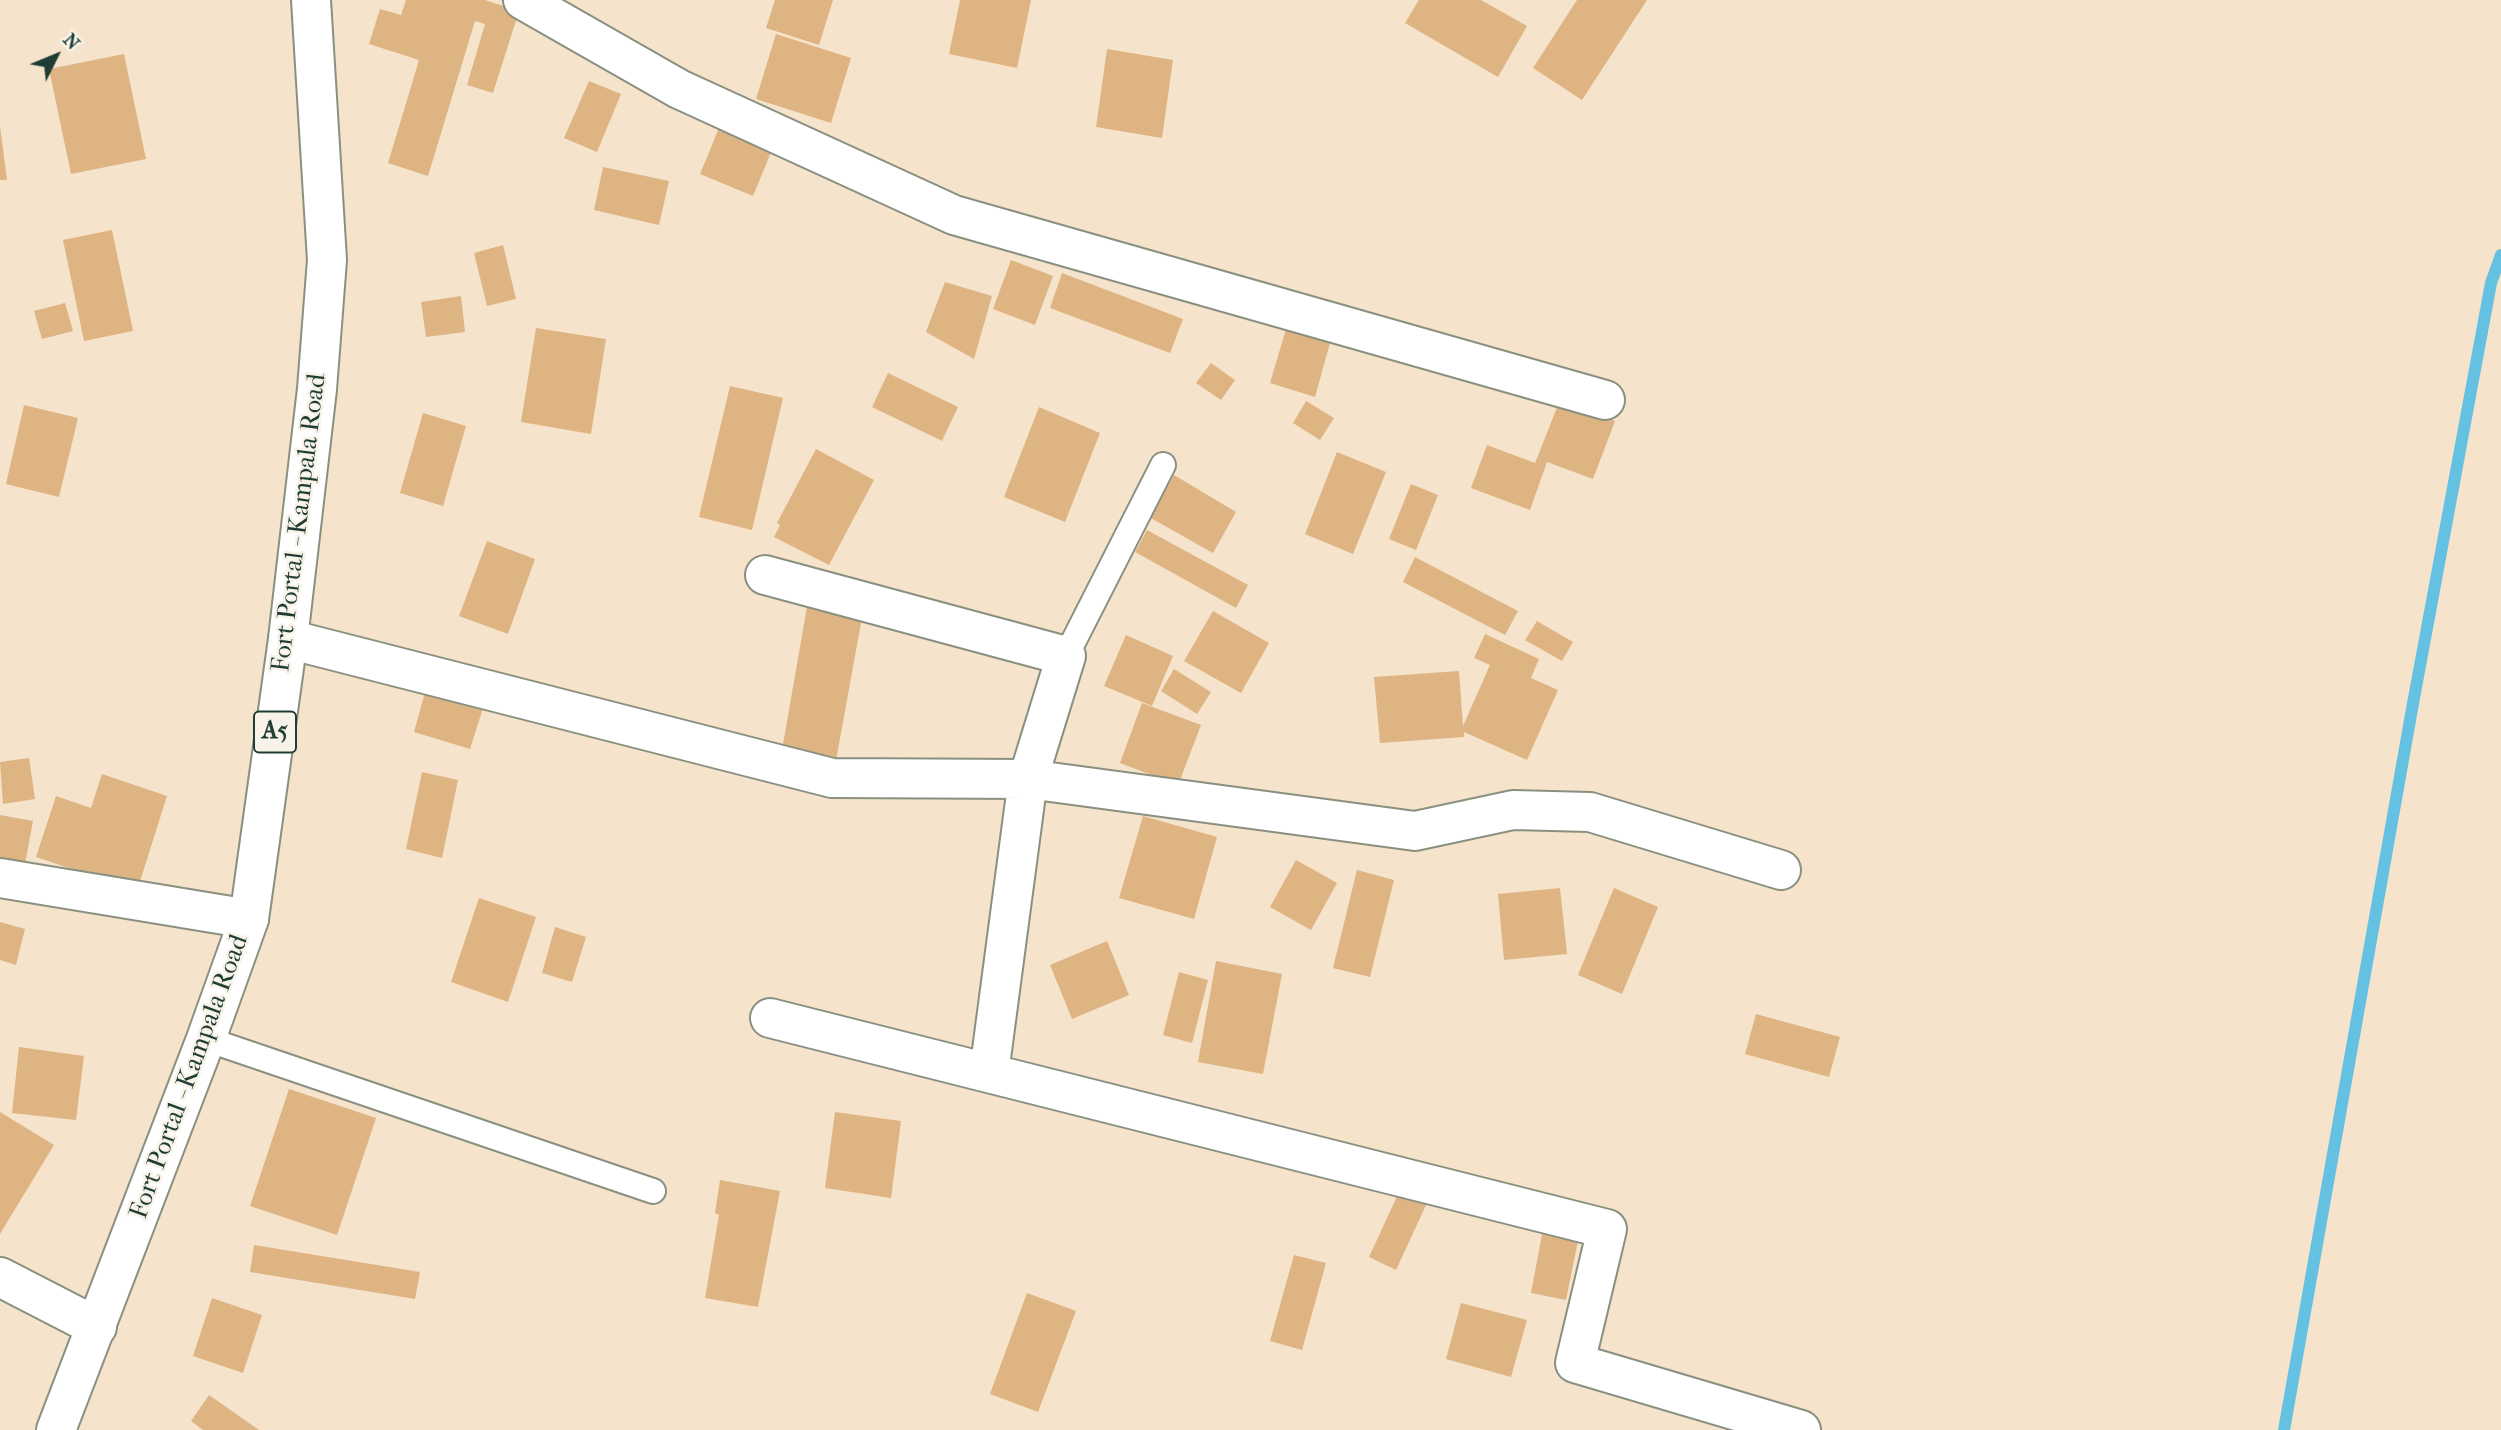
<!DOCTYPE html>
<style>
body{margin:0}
#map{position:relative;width:2501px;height:1430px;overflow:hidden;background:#f5e3cb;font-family:"IM FELL French Canon",serif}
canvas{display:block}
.north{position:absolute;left:21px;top:21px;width:70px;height:70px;-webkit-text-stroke:5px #f7f3e8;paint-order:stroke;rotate:47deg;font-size:19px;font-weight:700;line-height:28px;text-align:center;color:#1f3d34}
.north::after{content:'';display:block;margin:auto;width:24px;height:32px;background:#1f3d34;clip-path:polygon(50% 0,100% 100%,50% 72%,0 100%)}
</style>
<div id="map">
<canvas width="2501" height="1430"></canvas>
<div class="north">N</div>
</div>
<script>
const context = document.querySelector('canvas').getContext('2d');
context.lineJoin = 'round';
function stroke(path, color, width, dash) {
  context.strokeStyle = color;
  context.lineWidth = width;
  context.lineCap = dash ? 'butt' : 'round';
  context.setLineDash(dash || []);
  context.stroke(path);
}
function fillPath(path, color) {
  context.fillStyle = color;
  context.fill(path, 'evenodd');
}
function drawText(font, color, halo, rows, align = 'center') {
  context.font = font + ' "IM FELL French Canon",serif';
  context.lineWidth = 5;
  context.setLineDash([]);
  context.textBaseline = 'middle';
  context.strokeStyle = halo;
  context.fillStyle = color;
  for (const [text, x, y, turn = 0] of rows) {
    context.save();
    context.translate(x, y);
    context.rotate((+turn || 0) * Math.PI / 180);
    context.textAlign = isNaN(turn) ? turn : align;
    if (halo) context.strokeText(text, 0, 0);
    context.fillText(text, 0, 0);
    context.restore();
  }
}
const stream = new Path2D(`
 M 2284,1430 L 2412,709 L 2491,283 L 2501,255`);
const building = new Path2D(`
 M 406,0 L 485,0 L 519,11 L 493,93 L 467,85 L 485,24 L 475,21 L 428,176 L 388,163 L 419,60 L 369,44 L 380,9 L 401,15 Z
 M 775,0 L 833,0 L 819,45 L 766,28 Z
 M 960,0 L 1031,0 L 1017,68 L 949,54 Z
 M 1419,0 L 1481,0 L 1527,26 L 1498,77 L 1405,23 Z
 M 1577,0 L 1647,0 L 1582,100 L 1533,68 Z
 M 776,34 L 851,58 L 831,123 L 756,99 Z
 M 1107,49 L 1173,60 L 1162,138 L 1096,127 Z
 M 124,54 L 146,159 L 71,174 L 49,69 Z
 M 589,81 L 621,94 L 597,152 L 564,138 Z
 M 0,126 L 7,180 L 0,180 Z
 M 719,128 L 772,150 L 753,196 L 700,174 Z
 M 603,167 L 669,181 L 659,225 L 594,210 Z
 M 112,230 L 133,331 L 84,341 L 63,240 Z
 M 503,245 L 516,299 L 487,306 L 474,253 Z
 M 1011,260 L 1053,276 L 1035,325 L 993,309 Z
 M 1062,273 L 1183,319 L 1170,353 L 1050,308 Z
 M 945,282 L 992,296 L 974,359 L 926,332 Z
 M 461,296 L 465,332 L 426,337 L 421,302 Z
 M 65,303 L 73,331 L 42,339 L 34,311 Z
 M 536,328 L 606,339 L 591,434 L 521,422 Z
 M 1286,329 L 1330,343 L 1315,397 L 1270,383 Z
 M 1211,363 L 1235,380 L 1221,400 L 1196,383 Z
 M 888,373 L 958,407 L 942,441 L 872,407 Z
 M 730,386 L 783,398 L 752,530 L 699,517 Z
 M 1560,400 L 1615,421 L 1593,479 L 1547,462 L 1530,510 L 1471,488 L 1487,445 L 1535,463 Z
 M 1306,401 L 1334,418 L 1320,440 L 1293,423 Z
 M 24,405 L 78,418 L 59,497 L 6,484 Z
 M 1039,407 L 1100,433 L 1065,522 L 1004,497 Z
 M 423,413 L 466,426 L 443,506 L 400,493 Z
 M 816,449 L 874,480 L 829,565 L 774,537 L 780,525 L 777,523 Z
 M 1337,452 L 1386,472 L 1353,554 L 1305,534 Z
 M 1174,475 L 1236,512 L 1213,553 L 1149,517 Z
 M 1411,484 L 1438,495 L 1416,550 L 1389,539 Z
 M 1147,530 L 1248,585 L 1236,608 L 1135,552 Z
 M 487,541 L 535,559 L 508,634 L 459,616 Z
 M 1415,557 L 1518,611 L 1505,635 L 1403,582 Z
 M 808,601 L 863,612 L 835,766 L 781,756 Z
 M 1213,611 L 1269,643 L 1241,693 L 1184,661 Z
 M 1537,621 L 1573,642 L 1562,661 L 1525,640 Z
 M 1485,634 L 1539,659 L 1531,678 L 1558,690 L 1527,760 L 1464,732 L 1464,737 L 1380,743 L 1374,677 L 1459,671 L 1463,726 L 1490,665 L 1474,658 Z
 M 1126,635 L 1173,656 L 1152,706 L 1104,686 Z
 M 1174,669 L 1211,692 L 1197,714 L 1161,691 Z
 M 427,685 L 485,702 L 470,749 L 414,732 Z
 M 1142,703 L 1201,725 L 1178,785 L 1120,763 Z
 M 29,758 L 35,799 L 3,804 L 0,762 Z
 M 422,772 L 458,780 L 442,858 L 406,849 Z
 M 102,774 L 167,796 L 137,891 L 36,857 L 56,796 L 91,808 Z
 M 0,815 L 33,821 L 25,864 L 0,859 Z
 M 1143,816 L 1217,837 L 1194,919 L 1119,898 Z
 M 1296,860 L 1337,883 L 1311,930 L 1270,907 Z
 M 1357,870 L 1394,880 L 1370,977 L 1333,968 Z
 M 1560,888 L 1567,954 L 1504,960 L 1498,894 Z
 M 1614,888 L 1658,907 L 1622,994 L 1578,975 Z
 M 479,898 L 536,917 L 508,1002 L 451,982 Z
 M 0,922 L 25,929 L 16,965 L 0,960 Z
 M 555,927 L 586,937 L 572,982 L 542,973 Z
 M 1107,941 L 1129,995 L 1072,1019 L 1050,965 Z
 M 1216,961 L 1282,974 L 1263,1074 L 1198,1062 Z
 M 1179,972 L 1208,980 L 1192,1043 L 1163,1035 Z
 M 1756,1014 L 1840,1037 L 1829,1077 L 1745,1054 Z
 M 19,1047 L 84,1056 L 76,1120 L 12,1113 Z
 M 289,1089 L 376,1118 L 337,1235 L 250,1206 Z
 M 0,1112 L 54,1145 L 0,1234 Z
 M 835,1112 L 901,1121 L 891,1198 L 825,1188 Z
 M 720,1180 L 780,1191 L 758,1307 L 705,1298 L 719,1215 L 715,1213 Z
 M 1400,1190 L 1427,1203 L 1396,1270 L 1369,1257 Z
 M 1544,1224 L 1580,1231 L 1566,1300 L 1531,1293 Z
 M 254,1245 L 420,1272 L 415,1299 L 250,1272 Z
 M 1294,1255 L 1326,1263 L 1302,1350 L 1270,1341 Z
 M 1027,1293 L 1076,1311 L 1038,1412 L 990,1394 Z
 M 212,1298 L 262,1315 L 243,1373 L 193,1356 Z
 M 1461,1303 L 1527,1320 L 1511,1377 L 1446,1359 Z
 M 209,1395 L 259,1430 L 203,1430 L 191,1421 Z`);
const lane = new Path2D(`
 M 1066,656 L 1163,465
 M 206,1039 L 653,1191`);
const street = new Path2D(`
 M 523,0 L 679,89 L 954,215 L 1605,400
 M 765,575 L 1066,656 L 1028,779 L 989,1073
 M 288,639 L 832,778 L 1028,779 L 1415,831 L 1513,810 L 1590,812 L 1781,870
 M 0,878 L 249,919
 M 770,1018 L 1607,1229 L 1575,1363 L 1801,1430
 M 0,1277 L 97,1327`);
const primary = new Path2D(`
 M 56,1430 L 206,1039 L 249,919 L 288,639 L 317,389 L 327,260 L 311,0`);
const shields = [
 [275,732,42]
];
const shieldNames = [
 ["A5",275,732]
];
const streetNames = [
 ["Fort Portal - Kampala Road",300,523,-83],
 ["Fort Portal - Kampala Road",190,1077,-70]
];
stroke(stream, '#64c1e2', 12);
fillPath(building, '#dfb483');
stroke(lane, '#8a9080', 28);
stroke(street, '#8a9080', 42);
stroke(primary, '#8a9080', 42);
stroke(lane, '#fff', 24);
stroke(street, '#fff', 38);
stroke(primary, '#fff', 38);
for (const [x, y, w] of shields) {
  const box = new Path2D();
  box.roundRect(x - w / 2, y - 20.5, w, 41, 5);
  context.fillStyle = '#f7f3e8';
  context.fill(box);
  stroke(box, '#1f3d34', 2);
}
drawText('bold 24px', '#1f3d34', null, shieldNames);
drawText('26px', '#1f3d34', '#f7f3e8', streetNames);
</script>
